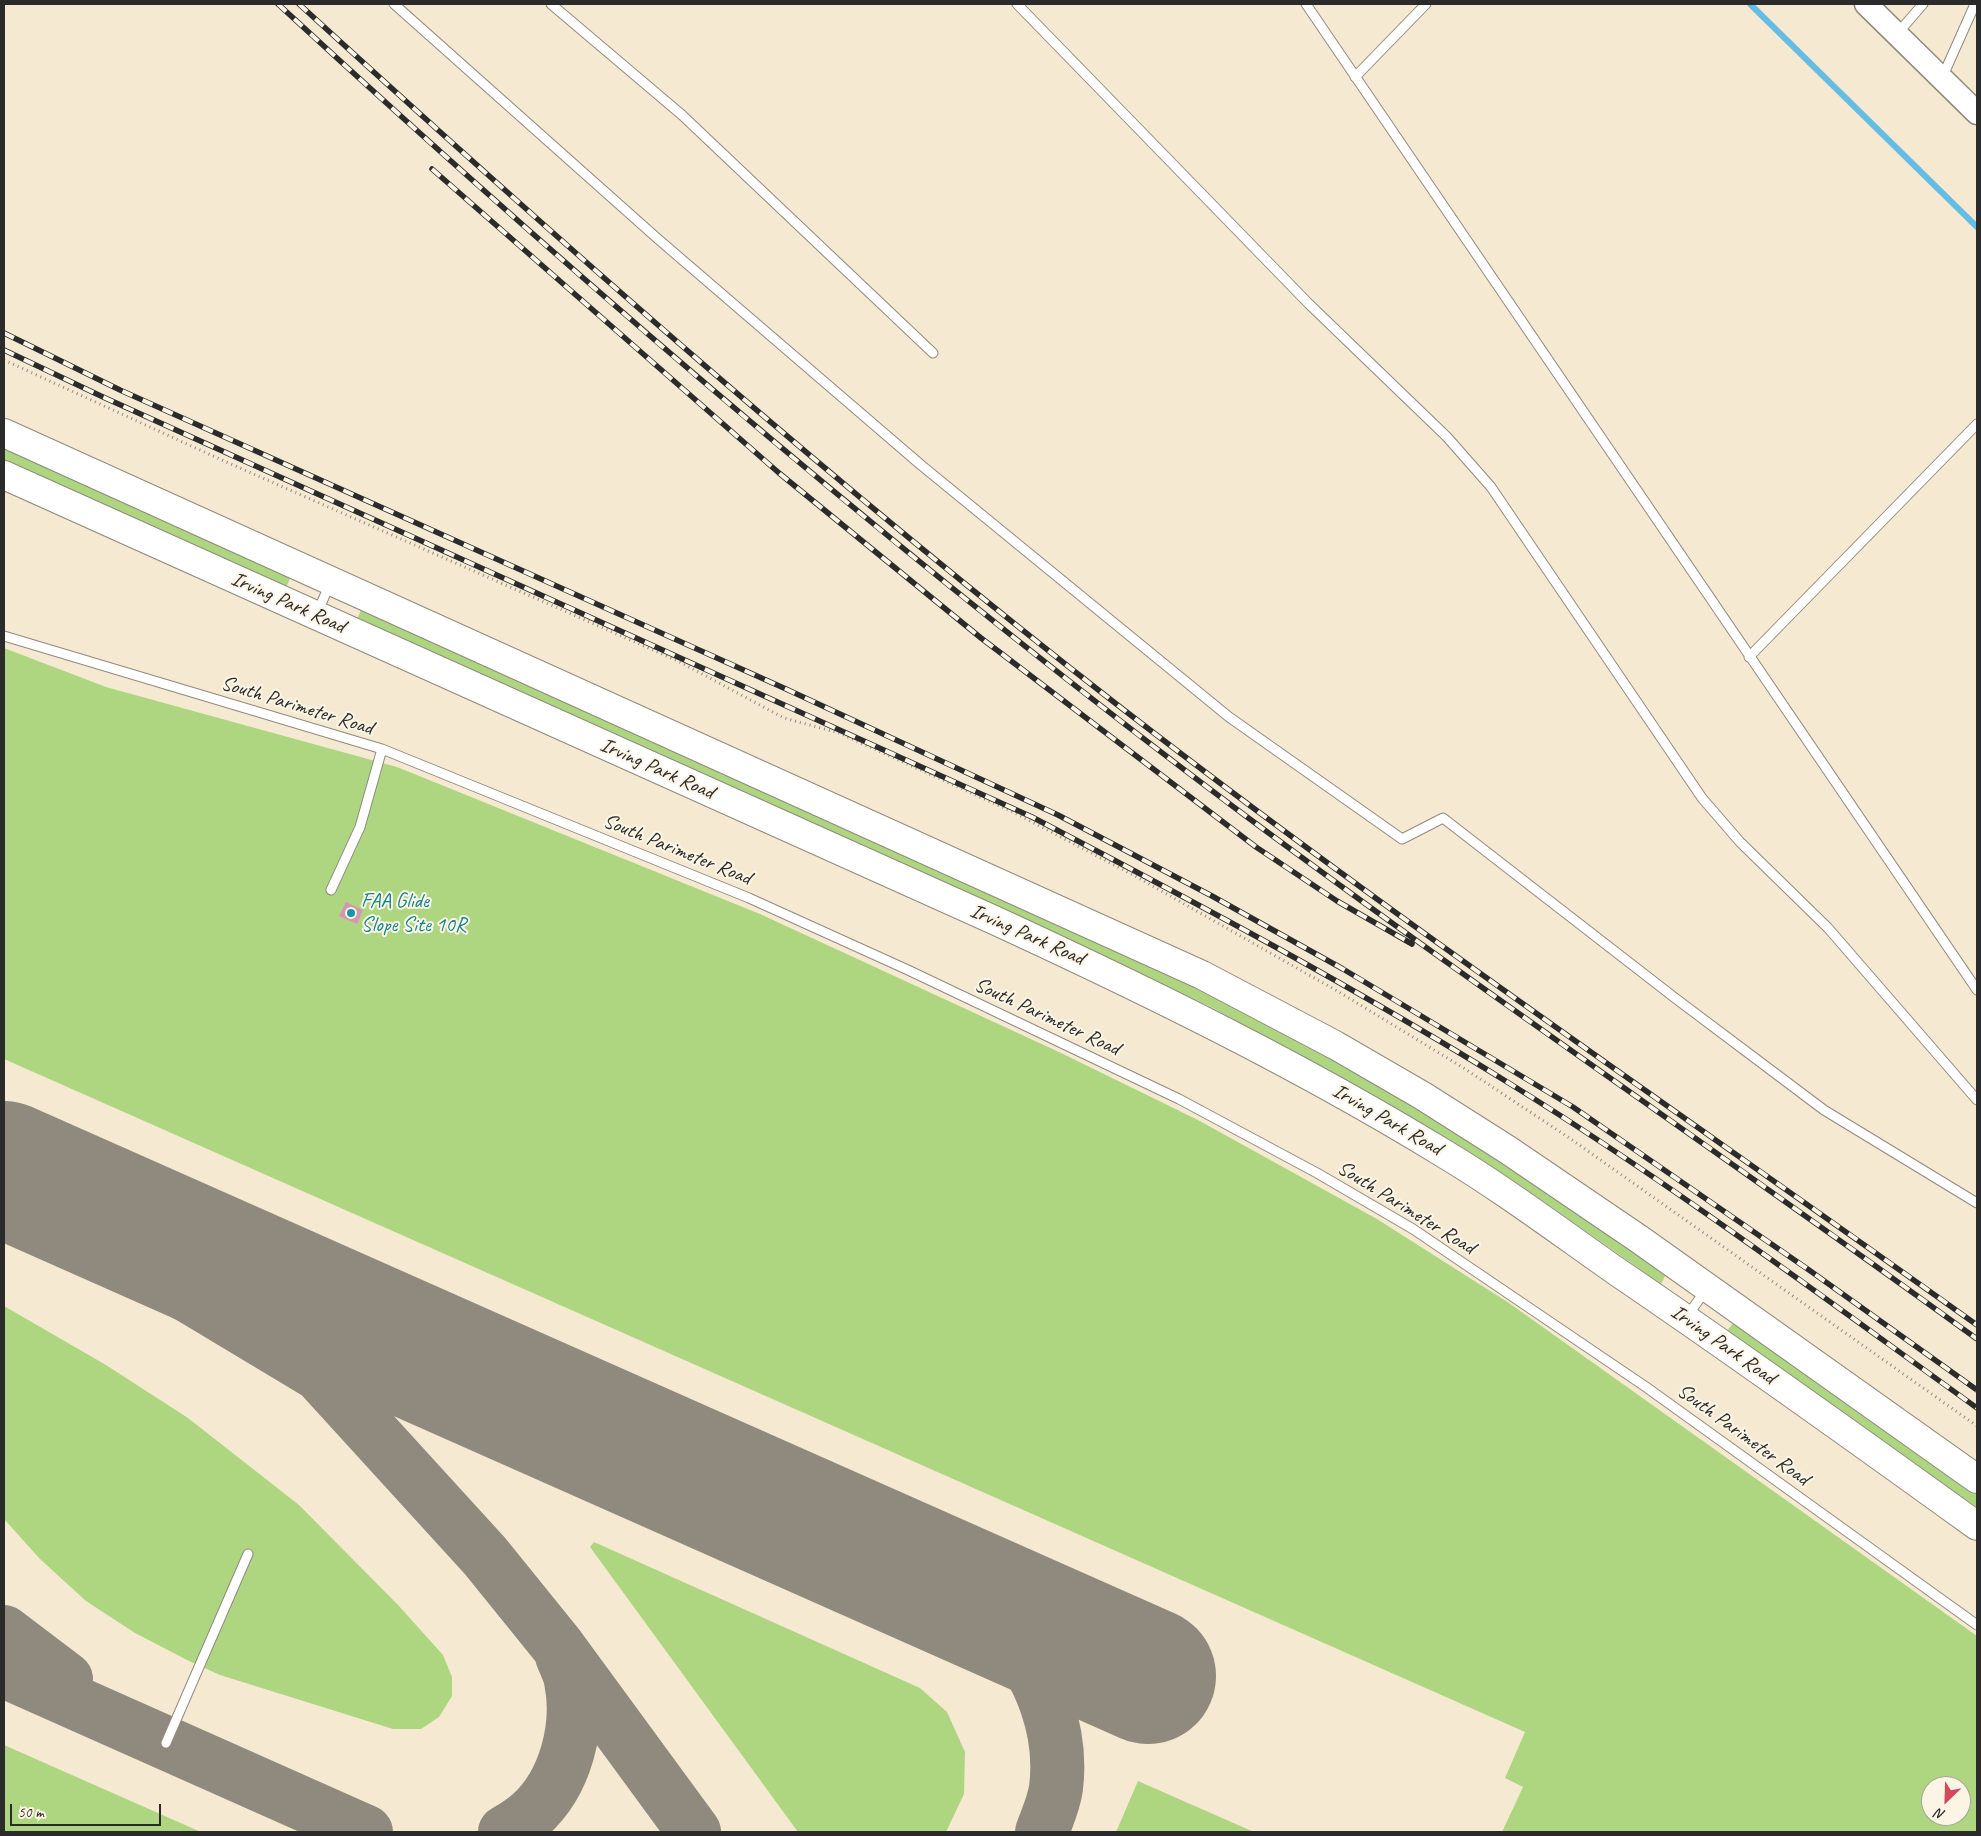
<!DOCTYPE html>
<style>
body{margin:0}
#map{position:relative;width:1981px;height:1836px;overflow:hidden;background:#f5ead1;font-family:Caveat,sans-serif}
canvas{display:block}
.frame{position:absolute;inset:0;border:5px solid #2b2b2b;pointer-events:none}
.north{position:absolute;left:1921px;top:1776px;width:50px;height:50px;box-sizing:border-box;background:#fcf5e5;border:1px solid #a8a49b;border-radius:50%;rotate:204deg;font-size:14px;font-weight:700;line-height:20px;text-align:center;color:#2b2b2b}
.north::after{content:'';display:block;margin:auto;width:18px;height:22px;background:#d1495b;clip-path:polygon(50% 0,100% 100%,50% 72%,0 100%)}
.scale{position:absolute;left:10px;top:1804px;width:151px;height:22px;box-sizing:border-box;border:2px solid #2b2b2b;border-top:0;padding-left:6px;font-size:15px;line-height:18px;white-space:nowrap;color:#2b2b2b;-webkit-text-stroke:4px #fcf5e5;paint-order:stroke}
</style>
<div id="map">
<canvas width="1981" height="1836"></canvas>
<div class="frame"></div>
<div class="north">N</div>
<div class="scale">50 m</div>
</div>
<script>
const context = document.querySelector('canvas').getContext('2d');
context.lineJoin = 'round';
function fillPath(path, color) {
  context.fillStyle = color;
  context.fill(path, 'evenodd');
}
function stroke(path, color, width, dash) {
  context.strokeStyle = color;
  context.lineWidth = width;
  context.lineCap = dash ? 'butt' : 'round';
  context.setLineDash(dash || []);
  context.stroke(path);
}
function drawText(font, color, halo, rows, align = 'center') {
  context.font = font + ' Caveat,sans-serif';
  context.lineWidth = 4;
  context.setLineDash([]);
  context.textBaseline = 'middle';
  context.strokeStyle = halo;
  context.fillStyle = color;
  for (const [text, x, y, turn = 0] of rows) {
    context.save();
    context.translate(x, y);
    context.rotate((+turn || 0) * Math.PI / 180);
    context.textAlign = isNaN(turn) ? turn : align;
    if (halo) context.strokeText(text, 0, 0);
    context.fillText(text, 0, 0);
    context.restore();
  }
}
const green = new Path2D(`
 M 4,446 L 291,576 L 286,588 L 4,460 Z
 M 362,608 L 1097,939 L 1246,1012 L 1343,1064 L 1462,1135 L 1666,1274 L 1661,1284 L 1540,1199 L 1453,1144 L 1377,1098 L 1209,1006 L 357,619 Z
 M 4,648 L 106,687 L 397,767 L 760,914 L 1059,1052 L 1198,1120 L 1377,1219 L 1509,1303 L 1977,1636 L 1977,1832 L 1502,1832 L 1523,1787 L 1505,1778 L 1525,1732 L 4,1059 ZM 1931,1786 L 1961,1786 L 1961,1816 L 1931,1816 Z
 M 4,1306 L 106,1365 L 188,1418 L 299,1505 L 399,1606 L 443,1655 L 452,1677 L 452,1696 L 439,1717 L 421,1729 L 393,1729 L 220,1675 L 189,1661 L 135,1633 L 86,1601 L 40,1559 L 4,1519 Z
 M 1734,1322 L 1977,1495 L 1977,1509 L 1727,1331 Z
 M 594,1542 L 920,1688 L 947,1712 L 965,1752 L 964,1794 L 946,1832 L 798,1832 L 590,1547 Z
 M 4,1745 L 201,1832 L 4,1832 Z
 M 1138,1781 L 1254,1832 L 1116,1832 Z`);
const stream = new Path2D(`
 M 1750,4 L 1977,227`);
const taxiway = new Path2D(`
 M 4,1185 L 319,1374 L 485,1556 L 557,1645 L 694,1832
 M 963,1594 C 976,1606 991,1618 1003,1631 C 1041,1673 1063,1732 1056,1788 C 1054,1803 1047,1818 1042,1832
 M 4,1632 L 66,1679
 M 4,1671 L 366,1832
 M 505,1832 C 514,1827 523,1821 530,1815 C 566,1783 580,1726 571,1681 C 570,1673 565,1664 562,1656`);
const runway = new Path2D(`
 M 4,1169 L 1148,1676`);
const building = new Path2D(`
 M 346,902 L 363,910 L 357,924 L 339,916 Z`);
const path = new Path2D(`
 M 4,360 L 224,461 L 678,661 L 784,718 L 839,733 L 1013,812 L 1135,876 L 1339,992 L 1462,1067 L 1568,1137 L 1977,1426`);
const service = new Path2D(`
 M 394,4 L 658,239 L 921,465 L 1229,717 L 1402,839 L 1443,818 L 1675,998 L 1824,1110 L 1977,1203
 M 551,4 L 682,115 L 933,353
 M 1017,4 L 1309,304 L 1447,437 L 1491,487 L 1702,798 L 1740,842 L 1828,928 L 1977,1100
 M 1306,4 L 1977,990
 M 1897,34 L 1923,4
 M 1355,77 L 1426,4
 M 1942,78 L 1975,4
 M 317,613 L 330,584
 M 4,636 L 382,749 L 749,898 L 908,970 L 1179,1099 L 1317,1173 L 1413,1229 L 1646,1387 L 1977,1625
 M 1749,657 L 1977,424
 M 331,890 L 360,827 L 382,749
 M 1687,1316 L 1706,1290
 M 166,1743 L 248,1554`);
const tertiary = new Path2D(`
 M 1866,4 L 1977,113`);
const primary = new Path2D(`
 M 4,433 L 1202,975 L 1335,1045 L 1423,1096 L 1508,1150 L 1639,1239 L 1977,1479
 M 4,475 L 994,920 C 1148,991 1299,1065 1443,1153 C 1503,1189 1559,1231 1616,1271 C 1738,1354 1858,1440 1977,1526`);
const rail = new Path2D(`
 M 278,4 C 584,286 901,558 1235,808 C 1479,990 1731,1160 1977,1339
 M 299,4 C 563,245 832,483 1115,703 C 1395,920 1689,1119 1977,1325
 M 432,169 L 779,473 L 981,638 L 1256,847 L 1337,901 L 1412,944
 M 4,333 L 120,390 L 786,689 L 1058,815 L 1212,896 L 1343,969 L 1573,1107 L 1809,1270 L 1977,1390
 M 4,350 L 103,397 L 1032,817 C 1195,902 1356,988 1512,1085 C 1672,1184 1824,1298 1977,1408`);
const markers = [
 [351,913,5,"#0f9aa8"]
];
const streetNames = [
 ["Irving Park Road",288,603,24],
 ["South Parimeter Road",297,706,17],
 ["Irving Park Road",657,769,24],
 ["South Parimeter Road",677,850,22],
 ["Irving Park Road",1027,935,24],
 ["South Parimeter Road",1047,1017,25],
 ["Irving Park Road",1387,1120,30],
 ["South Parimeter Road",1406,1208,32],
 ["Irving Park Road",1723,1345,35],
 ["South Parimeter Road",1743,1435,36]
];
const cultureNames = [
 ["FAA Glide",361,901],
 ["Slope Site 10R",361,925]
];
fillPath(green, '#aed681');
stroke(stream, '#66bde3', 6);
stroke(taxiway, '#908a7e', 54);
stroke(runway, '#908a7e', 136);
fillPath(building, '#d795b5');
stroke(service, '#908a7e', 11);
stroke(tertiary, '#908a7e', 25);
stroke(primary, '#908a7e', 30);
stroke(path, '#908a7e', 3, [1, 4]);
stroke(service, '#fff', 9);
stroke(tertiary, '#fff', 22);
stroke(primary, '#fff', 28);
stroke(rail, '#2b2b2b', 5.5);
stroke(rail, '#fcf5e5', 4, [11]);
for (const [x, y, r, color] of markers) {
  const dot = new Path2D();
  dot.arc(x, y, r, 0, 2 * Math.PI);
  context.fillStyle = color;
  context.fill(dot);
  stroke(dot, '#fcf5e5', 2);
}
drawText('21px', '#2b2b2b', '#fcf5e5', streetNames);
drawText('21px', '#0d838f', '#fcf5e5', cultureNames, 'left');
</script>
